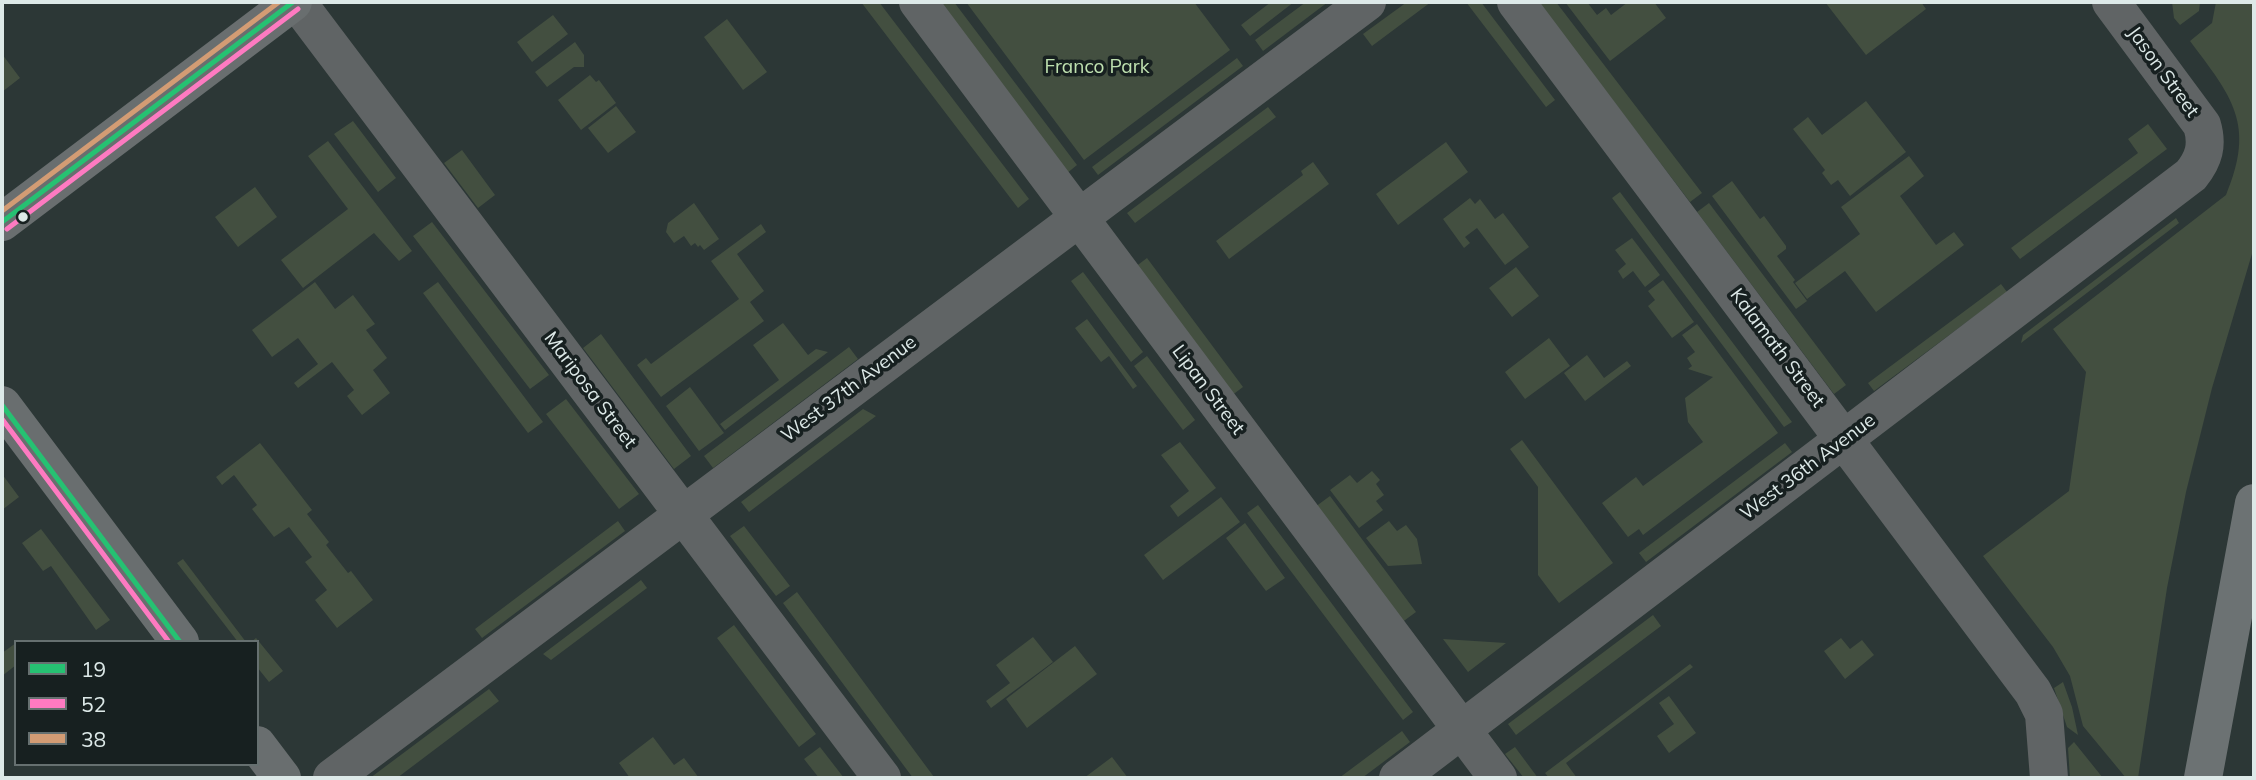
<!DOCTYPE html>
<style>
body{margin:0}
#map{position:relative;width:2256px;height:780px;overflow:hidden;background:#2c3736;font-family:Mulish,sans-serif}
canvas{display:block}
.frame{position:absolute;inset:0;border:4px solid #dde9e8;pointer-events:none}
.legend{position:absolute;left:14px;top:640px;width:245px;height:126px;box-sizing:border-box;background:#172020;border:2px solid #667070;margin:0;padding:9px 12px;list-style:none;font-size:21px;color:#dde9e8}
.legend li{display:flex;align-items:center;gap:14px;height:35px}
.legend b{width:35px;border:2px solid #667070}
</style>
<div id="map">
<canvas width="2256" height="780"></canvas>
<div class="frame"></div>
<ul class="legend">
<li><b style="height:9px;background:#26c172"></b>19</li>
<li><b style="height:9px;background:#fe7ac1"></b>52</li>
<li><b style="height:9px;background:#d39c74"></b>38</li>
</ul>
</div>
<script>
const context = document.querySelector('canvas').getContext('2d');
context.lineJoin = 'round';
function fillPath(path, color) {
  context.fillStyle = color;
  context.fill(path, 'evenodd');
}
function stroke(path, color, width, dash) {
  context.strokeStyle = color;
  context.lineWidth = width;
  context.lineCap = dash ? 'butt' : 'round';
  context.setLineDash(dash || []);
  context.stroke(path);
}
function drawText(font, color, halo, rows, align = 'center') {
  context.font = font + ' Mulish,sans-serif';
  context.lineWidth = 7;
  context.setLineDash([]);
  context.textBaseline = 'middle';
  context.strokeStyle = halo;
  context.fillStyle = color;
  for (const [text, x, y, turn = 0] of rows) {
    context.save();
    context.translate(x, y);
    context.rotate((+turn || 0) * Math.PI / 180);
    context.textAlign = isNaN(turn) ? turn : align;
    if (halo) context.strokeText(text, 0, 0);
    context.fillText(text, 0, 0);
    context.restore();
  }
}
const green = new Path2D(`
 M 861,2 L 879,2 L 1029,199 L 1018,208 Z
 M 935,2 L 954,2 L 1077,165 L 1066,174 Z
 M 966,2 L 1194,2 L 1230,50 L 1084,160 Z
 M 1271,2 L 1294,2 L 1250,36 L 1241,25 Z
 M 1306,2 L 1328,2 L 1263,51 L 1255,40 Z
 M 1407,2 L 1431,2 L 1372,46 L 1363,34 Z
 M 1466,2 L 1481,2 L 1555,100 L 1546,107 Z
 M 1538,2 L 1556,2 L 1702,193 L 1690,202 Z
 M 1565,2 L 1587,2 L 1597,15 L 1606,8 L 1611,15 L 1628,2 L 1654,2 L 1666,18 L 1610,61 Z
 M 1825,2 L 1921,2 L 1926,9 L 1866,55 Z
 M 2172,2 L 2200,2 L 2199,11 L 2180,25 L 2174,18 Z
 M 2216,2 L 2254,2 L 2254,247 L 2212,388 L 2186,492 L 2167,588 L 2138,778 L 2126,778 L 2083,726 L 2070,676 L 2053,647 L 1983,556 L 2069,491 L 2086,372 L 2053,329 L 2226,195 C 2256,124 2232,97 2190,41 L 2212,23 Z
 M 553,15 L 568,34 L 532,62 L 517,42 Z
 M 727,19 L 767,72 L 743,90 L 704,37 Z
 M 575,42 L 584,55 L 584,67 L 574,67 L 547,87 L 535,72 Z
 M 2,54 L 20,78 L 2,92 Z
 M 1237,58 L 1243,66 L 1098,175 L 1092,167 Z
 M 590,75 L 596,82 L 599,80 L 616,103 L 581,130 L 558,100 Z
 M 1866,101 L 1906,152 L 1850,196 L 1838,180 L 1831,185 L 1822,173 L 1825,170 L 1793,129 L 1808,117 L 1822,135 Z
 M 616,106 L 636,132 L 608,153 L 588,128 Z
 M 1268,107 L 1276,117 L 1135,223 L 1127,213 Z
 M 353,121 L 396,178 L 378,192 L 334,134 Z
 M 2148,124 L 2167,149 L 2020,259 L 2011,248 L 2138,153 L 2128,139 Z
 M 328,141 L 412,251 L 399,261 L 374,233 L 303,288 L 281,260 L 348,209 L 308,156 Z
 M 1446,142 L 1468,172 L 1398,225 L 1376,194 Z
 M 462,150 L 495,195 L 478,208 L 444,163 Z
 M 1909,156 L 1924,176 L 1900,196 L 1936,245 L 1954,232 L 1964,245 L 1876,312 L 1845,271 L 1807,299 L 1795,283 L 1860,234 L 1841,207 Z
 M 1313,162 L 1329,184 L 1229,259 L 1216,241 L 1303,175 L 1301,171 Z
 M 1732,181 L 1760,219 L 1764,216 L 1786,246 L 1786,249 L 1777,256 L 1795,280 L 1793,282 L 1807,301 L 1796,309 L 1712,196 Z
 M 255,187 L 277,217 L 238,247 L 215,217 Z
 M 1620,192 L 1792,422 L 1784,427 L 1612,198 Z
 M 1470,198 L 1475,204 L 1480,199 L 1495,219 L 1503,213 L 1529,247 L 1505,265 L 1477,228 L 1465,237 L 1470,243 L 1464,248 L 1443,219 Z
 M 694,203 L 719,239 L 704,250 L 700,245 L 698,247 L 695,243 L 691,246 L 684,236 L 674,243 L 666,232 L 668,223 Z
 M 1709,203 L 1846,385 L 1834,394 L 1697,212 Z
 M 2176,218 L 2179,223 L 2021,343 L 2023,335 Z
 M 432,222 L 549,375 L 530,389 L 413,236 Z
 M 761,224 L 766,232 L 737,254 L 764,291 L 750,302 L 764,321 L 661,397 L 637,365 L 646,358 L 651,364 L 739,299 L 711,261 Z
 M 1632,238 L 1660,275 L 1645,287 L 1633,271 L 1623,279 L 1618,271 L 1626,264 L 1615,250 Z
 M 1147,258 L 1243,387 L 1231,396 L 1135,267 Z
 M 1516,267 L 1539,296 L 1512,317 L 1489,288 Z
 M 1083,272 L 1143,352 L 1131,362 L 1071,281 Z
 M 1663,280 L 1694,322 L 1672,338 L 1648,306 L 1655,300 L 1648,291 Z
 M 315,282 L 335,309 L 353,295 L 375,324 L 366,330 L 387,358 L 373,370 L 390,393 L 362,415 L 347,396 L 354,390 L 332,362 L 298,388 L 294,383 L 318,364 L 298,338 L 272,357 L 252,330 Z
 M 438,282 L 543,422 L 528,433 L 423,293 Z
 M 2001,284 L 2007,292 L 1874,391 L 1868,383 Z
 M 1087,319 L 1137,386 L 1133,389 L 1109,356 L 1101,362 L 1075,328 Z
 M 783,323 L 808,355 L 816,349 L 828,352 L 725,430 L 720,424 L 779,380 L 753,345 Z
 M 1697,324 L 1778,433 L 1643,535 L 1639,529 L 1628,537 L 1602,503 L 1636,477 L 1643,486 L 1703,442 L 1688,422 L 1685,398 L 1713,377 L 1688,369 L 1692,366 L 1687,358 L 1695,352 L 1682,335 Z
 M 601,334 L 691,456 L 674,469 L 583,348 Z
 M 1549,338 L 1570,366 L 1525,399 L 1505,372 Z
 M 849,347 L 858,359 L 713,468 L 704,456 Z
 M 1587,355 L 1604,378 L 1627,361 L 1631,366 L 1585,401 L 1564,373 Z
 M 1147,356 L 1195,420 L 1183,430 L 1134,366 Z
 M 690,387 L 724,433 L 699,451 L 666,406 Z
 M 566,399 L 639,494 L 619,509 L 546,414 Z
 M 863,409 L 876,416 L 749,512 L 741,502 Z
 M 1522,440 L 1613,563 L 1559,603 L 1538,575 L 1538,487 L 1510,449 Z
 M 1180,442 L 1216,488 L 1178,517 L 1170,506 L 1189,491 L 1161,455 Z
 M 260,443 L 312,510 L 307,514 L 329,542 L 326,545 L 348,573 L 351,571 L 373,600 L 337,628 L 315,600 L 327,590 L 305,562 L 312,557 L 289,527 L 274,537 L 252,509 L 257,505 L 234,475 L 222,485 L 216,477 Z
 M 1785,443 L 1792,452 L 1646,562 L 1639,553 Z
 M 1372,471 L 1380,480 L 1376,484 L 1384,495 L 1376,501 L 1383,510 L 1359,528 L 1330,490 L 1350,475 L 1357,483 Z
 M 2,474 L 19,497 L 2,510 Z
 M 1330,496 L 1416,612 L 1401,623 L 1315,507 Z
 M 1221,497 L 1240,522 L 1163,580 L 1144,555 Z
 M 1258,505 L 1413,712 L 1403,720 L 1247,513 Z
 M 618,521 L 625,531 L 482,638 L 475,629 Z
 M 1389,521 L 1397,531 L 1406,525 L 1417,539 L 1422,564 L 1388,566 L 1366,538 Z
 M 1245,523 L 1285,578 L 1266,591 L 1226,538 Z
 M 744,526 L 790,586 L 776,596 L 730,536 Z
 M 41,529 L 110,620 L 96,630 L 51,566 L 43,571 L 22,543 Z
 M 183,559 L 246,642 L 238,642 L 177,563 Z
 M 641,580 L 647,588 L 551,660 L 543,654 Z
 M 797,592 L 934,777 L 933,778 L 913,778 L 783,603 Z
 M 1653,615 L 1661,626 L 1516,735 L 1508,724 Z
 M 734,625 L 816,734 L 799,747 L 717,638 Z
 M 1033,637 L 1053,662 L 991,708 L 986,701 L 1010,683 L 996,665 Z
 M 256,638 L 283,671 L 269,682 L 257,667 L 257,642 L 251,642 Z
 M 1841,638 L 1850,649 L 1862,640 L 1874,655 L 1845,679 L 1824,651 Z
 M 1443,639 L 1506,643 L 1468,672 Z
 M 16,643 L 16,665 L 2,676 L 2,653 Z
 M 1075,646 L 1097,674 L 1027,728 L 1006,699 Z
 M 1690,664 L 1693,667 L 1566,763 L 1577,778 L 1549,778 L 1545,773 Z
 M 2063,682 L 2072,707 L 2078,735 L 2067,727 L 2054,688 Z
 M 489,689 L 499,701 L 397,778 L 370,778 Z
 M 1669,696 L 1696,733 L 1669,753 L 1657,736 L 1674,724 L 1659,703 Z
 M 1402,731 L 1410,742 L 1362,778 L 1339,778 Z
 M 653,737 L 674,765 L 684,758 L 699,778 L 630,778 L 619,763 Z
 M 2074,742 L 2103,778 L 2070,778 L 2068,748 Z
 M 820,747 L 844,778 L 819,778 L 804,759 Z
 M 1515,747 L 1538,778 L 1524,778 L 1505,754 Z
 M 1112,757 L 1128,778 L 1084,778 Z`);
const street = new Path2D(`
 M 297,2 L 882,778
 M 918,2 L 1498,778
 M 1516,2 L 2033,692 L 2044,714 L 2049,778
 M 332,778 L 1367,2
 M 1398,778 L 2191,175 C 2204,159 2208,145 2202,125 L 2111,2`);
const secondary = new Path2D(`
 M 2,222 L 293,2
 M 2,405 L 180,642
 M 257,745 L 282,778`);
const highway = new Path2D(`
 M 2203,778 L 2254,503`);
const bus1 = new Path2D(`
 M 2,222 L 293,2
 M 2,405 L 180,642`);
const bus2 = new Path2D(`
 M 7,229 L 298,9
 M 2,419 L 169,642`);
const bus3 = new Path2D(`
 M 2,211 L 279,2`);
const markers = [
 [23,217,6,"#dde9e8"]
];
const parkNames = [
 ["Franco Park",1097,67]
];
const streetNames = [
 ["Jason Street",2163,72,54],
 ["Kalamath Street",1777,348,53],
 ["West 37th Avenue",849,389,-37],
 ["Mariposa Street",590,390,53],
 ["Lipan Street",1208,390,53],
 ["West 36th Avenue",1808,467,-37]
];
fillPath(green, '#434f40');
stroke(street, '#606465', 38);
stroke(secondary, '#696e6f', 38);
stroke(highway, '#6c7273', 38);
stroke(bus1, '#26c172', 5);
stroke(bus2, '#fe7ac1', 5);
stroke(bus3, '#d39c74', 5);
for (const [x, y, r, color] of markers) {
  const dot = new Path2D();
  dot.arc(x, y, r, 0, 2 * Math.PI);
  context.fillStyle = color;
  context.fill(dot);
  stroke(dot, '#172020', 2.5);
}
drawText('19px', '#bfe1b0', '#172020', parkNames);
drawText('19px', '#dde9e8', '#172020', streetNames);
</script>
